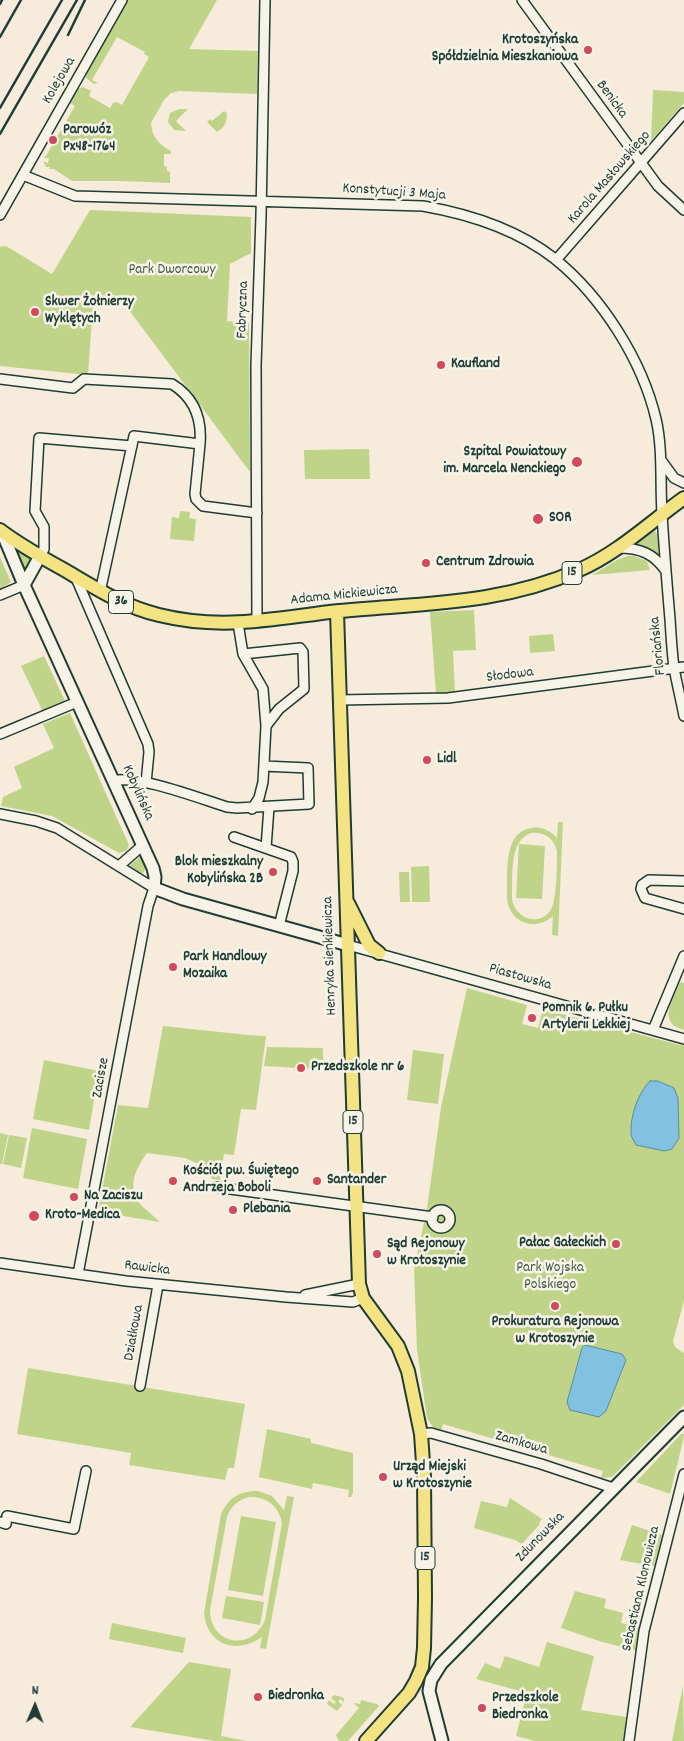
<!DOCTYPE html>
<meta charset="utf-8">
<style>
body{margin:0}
#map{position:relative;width:684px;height:1741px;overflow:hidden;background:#f7ebdb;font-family:Dekko,sans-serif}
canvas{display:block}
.north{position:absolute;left:10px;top:1681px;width:50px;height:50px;-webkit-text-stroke:4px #f7f3e8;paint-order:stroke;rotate:1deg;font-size:14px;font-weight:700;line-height:20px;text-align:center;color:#1f3d34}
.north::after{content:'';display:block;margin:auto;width:18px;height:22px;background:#1f3d34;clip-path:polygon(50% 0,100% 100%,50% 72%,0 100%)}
</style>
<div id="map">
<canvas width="684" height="1741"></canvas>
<div class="north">N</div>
</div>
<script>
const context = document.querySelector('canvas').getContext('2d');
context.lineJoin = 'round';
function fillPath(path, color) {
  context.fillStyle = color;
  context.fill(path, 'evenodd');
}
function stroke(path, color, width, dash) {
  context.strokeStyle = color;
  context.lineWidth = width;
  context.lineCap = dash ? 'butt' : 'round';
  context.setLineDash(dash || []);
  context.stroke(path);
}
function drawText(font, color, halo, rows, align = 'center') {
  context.font = font + ' Dekko,sans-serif';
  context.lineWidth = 5;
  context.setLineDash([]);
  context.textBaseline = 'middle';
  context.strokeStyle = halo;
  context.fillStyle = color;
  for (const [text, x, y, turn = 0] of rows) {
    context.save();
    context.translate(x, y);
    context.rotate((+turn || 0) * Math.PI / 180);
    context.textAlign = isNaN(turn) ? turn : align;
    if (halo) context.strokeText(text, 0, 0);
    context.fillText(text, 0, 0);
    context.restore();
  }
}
const green = new Path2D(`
 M 126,0 L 217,0 L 189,49 L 258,51 L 257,94 L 179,91 L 171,93 L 164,100 L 151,123 C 152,138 159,144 171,151 L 171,154 L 164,154 L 164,166 L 167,167 L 167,171 L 170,172 L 170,183 L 122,181 L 72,181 L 54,169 L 49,169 L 50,167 L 46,167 L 43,161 L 48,163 L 49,158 L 44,158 L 45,156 L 46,156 L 75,106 L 70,103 L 77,89 L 83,87 L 91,91 L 89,96 L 110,108 L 113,103 L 117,102 L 122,105 L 149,57 L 144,54 L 145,52 L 117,37 L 92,80 L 98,83 L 94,84 L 86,78 L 86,74 Z
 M 653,90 L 684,92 L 684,103 L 651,141 Z
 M 179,109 L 188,109 L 176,121 L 186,131 L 174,130 L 168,122 L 170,113 Z
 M 224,111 L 227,113 C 227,121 225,128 217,132 L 207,122 L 210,119 L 212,121 Z
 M 90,210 L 251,217 L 251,253 L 230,264 L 227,321 L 249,323 L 250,472 L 126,306 L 93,304 L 88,375 L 0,366 L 0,247 L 6,246 L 52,274 Z
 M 369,449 L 370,479 L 305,479 L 304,450 Z
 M 180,511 L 190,512 L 189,518 L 196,519 L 194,541 L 170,539 L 172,517 L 179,518 Z
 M 655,531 L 657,534 L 659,556 L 634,545 L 650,532 Z
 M 17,548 L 32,558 L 25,571 L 16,552 Z
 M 628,556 L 634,556 L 647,561 L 650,570 L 592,575 L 617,560 Z
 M 0,557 L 11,582 L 0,589 Z
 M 474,610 L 476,650 L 453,651 L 455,692 L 436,694 L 430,612 Z
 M 553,634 L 555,651 L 530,653 L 529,636 Z
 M 44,656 L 66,703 L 43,712 L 21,666 Z
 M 70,713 L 129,845 L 126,851 L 119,853 L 52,816 L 1,806 L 3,797 L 22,788 L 14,767 L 54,748 L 43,724 Z
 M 558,822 L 563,822 L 558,936 L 552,935 L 553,916 C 535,932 510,923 507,899 C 508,876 502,831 532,828 C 542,826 550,831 557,838 ZM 531,833 C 544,831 554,838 557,851 C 557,864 557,896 552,907 C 543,928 515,920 512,899 C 513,878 508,841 531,833 Z
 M 519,844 L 545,846 L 542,899 L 516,898 Z
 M 141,856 L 146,869 L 143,873 L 138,872 L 129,866 Z
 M 429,866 L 430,902 L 412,902 L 411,867 Z
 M 399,872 L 409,872 L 410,902 L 400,902 Z
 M 680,982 L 684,983 L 684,1030 C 657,1023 672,1000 680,982 Z
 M 467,988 L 527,1005 L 522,1024 L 538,1028 L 543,1009 L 684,1046 L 684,1301 L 673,1341 L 675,1347 L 684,1353 L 684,1405 L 612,1477 L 601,1478 L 603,1471 L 443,1424 L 441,1431 L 433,1427 L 427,1418 L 417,1350 L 414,1269 L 427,1209 L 441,1107 Z
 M 163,1026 L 248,1035 L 266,1036 L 256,1110 L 241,1109 L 234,1155 L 224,1154 L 220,1180 L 212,1179 L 203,1166 L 185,1158 L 147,1153 C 134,1171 125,1191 145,1209 C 150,1213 155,1217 160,1222 L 98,1212 L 118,1105 L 148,1108 Z
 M 267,1047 L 323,1048 L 323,1060 L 316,1060 L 316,1069 L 264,1066 Z
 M 413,1050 L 444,1054 L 438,1104 L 407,1100 Z
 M 44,1060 L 99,1071 L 89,1130 L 33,1119 Z
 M 32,1128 L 87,1139 L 78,1189 L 23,1178 Z
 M 0,1133 L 8,1135 L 2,1164 L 0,1164 Z
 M 9,1135 L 27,1138 L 21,1168 L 3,1164 Z
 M 28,1368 L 245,1404 L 234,1468 L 228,1468 L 225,1480 L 129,1465 L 131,1453 L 17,1434 Z
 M 267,1429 L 311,1439 L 311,1443 L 353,1453 L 353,1493 L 351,1497 L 348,1497 L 349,1490 L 313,1483 L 312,1489 L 259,1477 Z
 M 681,1434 L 684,1434 L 683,1441 L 670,1494 L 636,1482 Z
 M 258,1491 L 272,1496 L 284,1510 L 287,1496 L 294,1497 L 266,1649 L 260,1648 L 262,1637 C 236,1655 207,1645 204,1613 L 221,1514 C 229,1497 240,1491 258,1491 ZM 249,1497 C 266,1496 279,1506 282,1523 L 265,1620 C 252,1652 210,1645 210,1610 L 227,1517 C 231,1506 238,1500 249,1497 Z
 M 510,1498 L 542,1519 L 539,1523 L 540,1524 L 522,1544 L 515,1540 L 474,1528 L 481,1501 L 507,1507 Z
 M 241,1516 L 276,1522 L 263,1596 L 228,1590 Z
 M 632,1525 L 662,1535 L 654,1566 L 620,1560 Z
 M 575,1591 L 606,1599 L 604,1608 L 623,1613 L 621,1623 L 640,1627 L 637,1651 L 599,1641 L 561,1628 Z
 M 226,1596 L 264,1602 L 260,1625 L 222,1618 Z
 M 112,1623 L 186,1638 L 183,1653 L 109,1639 Z
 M 547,1642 L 594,1656 L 581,1710 L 626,1717 L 623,1741 L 535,1741 L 516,1736 L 527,1693 L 476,1679 L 485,1663 L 500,1669 L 505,1656 L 539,1667 Z
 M 189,1662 L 231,1669 L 221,1736 L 247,1741 L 215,1741 L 130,1727 Z
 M 683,1685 L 684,1741 L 672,1741 Z
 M 334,1695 L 342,1697 L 344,1699 L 344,1702 L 340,1699 L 338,1701 L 342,1705 L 337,1711 L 327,1704 L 329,1700 L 334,1704 L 336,1702 L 331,1698 Z
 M 361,1700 L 377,1704 L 379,1706 L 348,1741 L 339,1741 L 336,1735 L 359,1708 L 353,1703 L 360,1704 Z`);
const water = new Path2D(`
 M 650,1081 L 658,1081 L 674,1088 L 678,1098 L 679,1138 L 672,1149 L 664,1151 L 636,1145 C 634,1141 631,1137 631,1134 C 630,1116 638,1093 650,1081 Z
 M 585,1345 L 622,1354 L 626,1360 L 606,1411 L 599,1417 L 570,1410 L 567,1402 L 582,1348 Z`);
const street = new Path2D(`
 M 522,0 L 658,186 L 684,210
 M 23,175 L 75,196 L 423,206 C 469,214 517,229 555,259 C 602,297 642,360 656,419 C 663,449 660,483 662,514 C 664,549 667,584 670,619 C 671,635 672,652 674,668 C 677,684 681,700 684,716
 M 0,215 L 122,0
 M 556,260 L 684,113
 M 0,379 L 73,388 L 84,379 L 172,384 C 195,398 202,419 200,444
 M 661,460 L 674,478 L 684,483
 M 618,548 C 640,548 653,553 666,571
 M 40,556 L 44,549 L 44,527 L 35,511 L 39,438 L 132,446
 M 76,578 L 148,744 L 149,752 L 146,783
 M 100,592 L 134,436 L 200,444 L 195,494 L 196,499 L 203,506 L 257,513
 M 0,595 L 24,585
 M 257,622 L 256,365 L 261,216 L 265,0
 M 238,623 L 243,654 L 263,689 L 266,726 L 263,782 L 259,798 L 252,809
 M 243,654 L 300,648 L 303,652 L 304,689 L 279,709 L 266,726
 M 339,700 L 448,698 L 684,667
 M 0,734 L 77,702
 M 114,781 C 137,774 201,799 227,807 L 237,808 L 309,804 L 308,768 L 264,766
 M 0,814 L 36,821 L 57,828 L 154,888 L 148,906 L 78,1274
 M 234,837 L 291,857 L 293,862 L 293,871 L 279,926
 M 266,848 L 269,807
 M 119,866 L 143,845
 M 684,881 L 649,880 L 642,885 L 641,889 L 645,898 L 684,909
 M 348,945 L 684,1039
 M 653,1030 L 684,956
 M 216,1187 L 433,1217
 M432 1219a9 9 0 1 1 18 0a9 9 0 1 1-18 0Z
 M 0,1263 L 126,1281 L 286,1297 L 353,1302 L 363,1298
 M 305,1295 L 359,1284
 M 140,1386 L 158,1285
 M 421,1434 L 431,1433 L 541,1464 L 613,1488
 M 0,1522 L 6,1524 L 7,1516 L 74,1529 L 86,1471
 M 629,1741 L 644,1631 L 684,1474`);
const secondary = new Path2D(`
 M 2,532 L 24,585 L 153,868 L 155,877 L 154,888 L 183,899 L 348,945
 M 24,585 L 40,556
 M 442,1741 L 429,1691 L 431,1680 L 441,1664 L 684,1417`);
const primary = new Path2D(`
 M 0,530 C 21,546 45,559 68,572 C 97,589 125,607 159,615 C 224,631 275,618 339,611 C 422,603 500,605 579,570 C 618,553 649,523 684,498
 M 337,612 L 359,1284 L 363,1298 L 398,1346 L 408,1371 L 421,1434 L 424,1477 L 425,1598 L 424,1648 L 422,1667 L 416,1681 L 409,1693 L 366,1741
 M 348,903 L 369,945 L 379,953`);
const rail = new Path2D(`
 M 0,4 L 2,0
 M 68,35 L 85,0
 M 0,37 L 21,0
 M 0,108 L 62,0
 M 0,134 L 77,0`);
const markers = [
 [588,50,5,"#d1495b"],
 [53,140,5,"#d1495b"],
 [35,312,5,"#d1495b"],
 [441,365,5,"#d1495b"],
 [577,462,6,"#d1495b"],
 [538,519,6,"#d1495b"],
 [426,563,5,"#d1495b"],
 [427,760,5,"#d1495b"],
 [273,872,5,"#d1495b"],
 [173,967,5,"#d1495b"],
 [532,1018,5,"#d1495b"],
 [301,1068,5,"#d1495b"],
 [173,1181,5,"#d1495b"],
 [317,1181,5,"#d1495b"],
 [74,1197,5,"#d1495b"],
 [233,1210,5,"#d1495b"],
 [34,1216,6,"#d1495b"],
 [616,1244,5,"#d1495b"],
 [377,1254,5,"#d1495b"],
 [555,1306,5,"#d1495b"],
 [383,1477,5,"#d1495b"],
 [258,1697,5,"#d1495b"],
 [482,1708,5,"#d1495b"]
];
const shields = [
 [572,573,20],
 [121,602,25],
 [353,1122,20],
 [425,1558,20]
];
const shieldNames = [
 ["15",572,573],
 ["36",121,602],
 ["15",353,1122],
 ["15",425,1558]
];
const poiNames = [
 ["Krotoszyńska",578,41,"right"],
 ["Spółdzielnia Mieszkaniowa",578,58,"right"],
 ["Parowóz",63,131],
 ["Px48-1764",63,148],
 ["Skwer Żołnierzy",45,303],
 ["Wyklętych",45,320],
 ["Kaufland",451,365],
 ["Szpital Powiatowy",566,453,"right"],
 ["im. Marcela Nenckiego",566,470,"right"],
 ["SOR",549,519],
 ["Centrum Zdrowia",436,563],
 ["Lidl",437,760],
 ["Blok mieszkalny",263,863,"right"],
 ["Kobylińska 2B",263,880,"right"],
 ["Park Handlowy",183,958],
 ["Mozaika",183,975],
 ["Pomnik 6. Pułku",542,1009],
 ["Artylerii Lekkiej",542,1026],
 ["Przedszkole nr 6",311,1068],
 ["Kościół pw. Świętego",183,1172],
 ["Andrzeja Boboli",183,1189],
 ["Santander",327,1181],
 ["Na Zaciszu",84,1197],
 ["Plebania",243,1210],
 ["Kroto-Medica",45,1216],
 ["Pałac Gałeckich",606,1244,"right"],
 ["Sąd Rejonowy",387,1245],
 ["w Krotoszynie",387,1262],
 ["Prokuratura Rejonowa",555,1323,"center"],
 ["w Krotoszynie",555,1340,"center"],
 ["Urząd Miejski",393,1468],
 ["w Krotoszynie",393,1485],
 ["Biedronka",268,1697],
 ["Przedszkole",492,1699],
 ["Biedronka",492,1716]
];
const streetNames = [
 ["Kolejowa",60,81,-60],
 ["Benicka",611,100,54],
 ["Karola Masłowskiego",610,178,-49],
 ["Konstytucji 3 Maja",394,193,4],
 ["Fabryczna",244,310,-88],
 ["Adama Mickiewicza",344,596,-6],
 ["Floriańska",659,646,-96],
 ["Słodowa",510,676,-7],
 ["Kobylińska",137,793,66],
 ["Henryka Sienkiewicza",331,956,-92],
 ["Piastowska",520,978,16],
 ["Zacisze",102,1078,-80],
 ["Rawicka",147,1269,7],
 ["Działkowa",135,1333,-80],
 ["Zamkowa",521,1444,16],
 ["Zdunowska",541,1538,-46],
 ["Sebastiana Klonowicza",642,1589,-77]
];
const parkNames = [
 ["Park Dworcowy",172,271],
 ["Park Wojska",550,1269],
 ["Polskiego",550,1286]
];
fillPath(green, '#bfd489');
fillPath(water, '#83c1e3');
stroke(water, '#5b8c9d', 1);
stroke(street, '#1f3d34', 12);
stroke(secondary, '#1f3d34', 15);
stroke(primary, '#1f3d34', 16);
stroke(street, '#f7f3e8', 9);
stroke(secondary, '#f7f3e8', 11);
stroke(primary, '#f4e382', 12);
stroke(rail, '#1f3d34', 2.5);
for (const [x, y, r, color] of markers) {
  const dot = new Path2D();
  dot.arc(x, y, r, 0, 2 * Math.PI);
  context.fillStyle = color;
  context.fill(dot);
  stroke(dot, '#f7f3e8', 2);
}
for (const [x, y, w] of shields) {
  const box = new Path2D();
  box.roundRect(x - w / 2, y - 11.5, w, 23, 4);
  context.fillStyle = '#f7f3e8';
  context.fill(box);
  stroke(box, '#1f3d34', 1);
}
drawText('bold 14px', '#1f3d34', null, shieldNames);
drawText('bold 15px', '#1f3d34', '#f7f3e8', poiNames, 'left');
drawText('15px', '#1f3d34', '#f7f3e8', streetNames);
drawText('15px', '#3f5b45', '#f7f3e8', parkNames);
</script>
